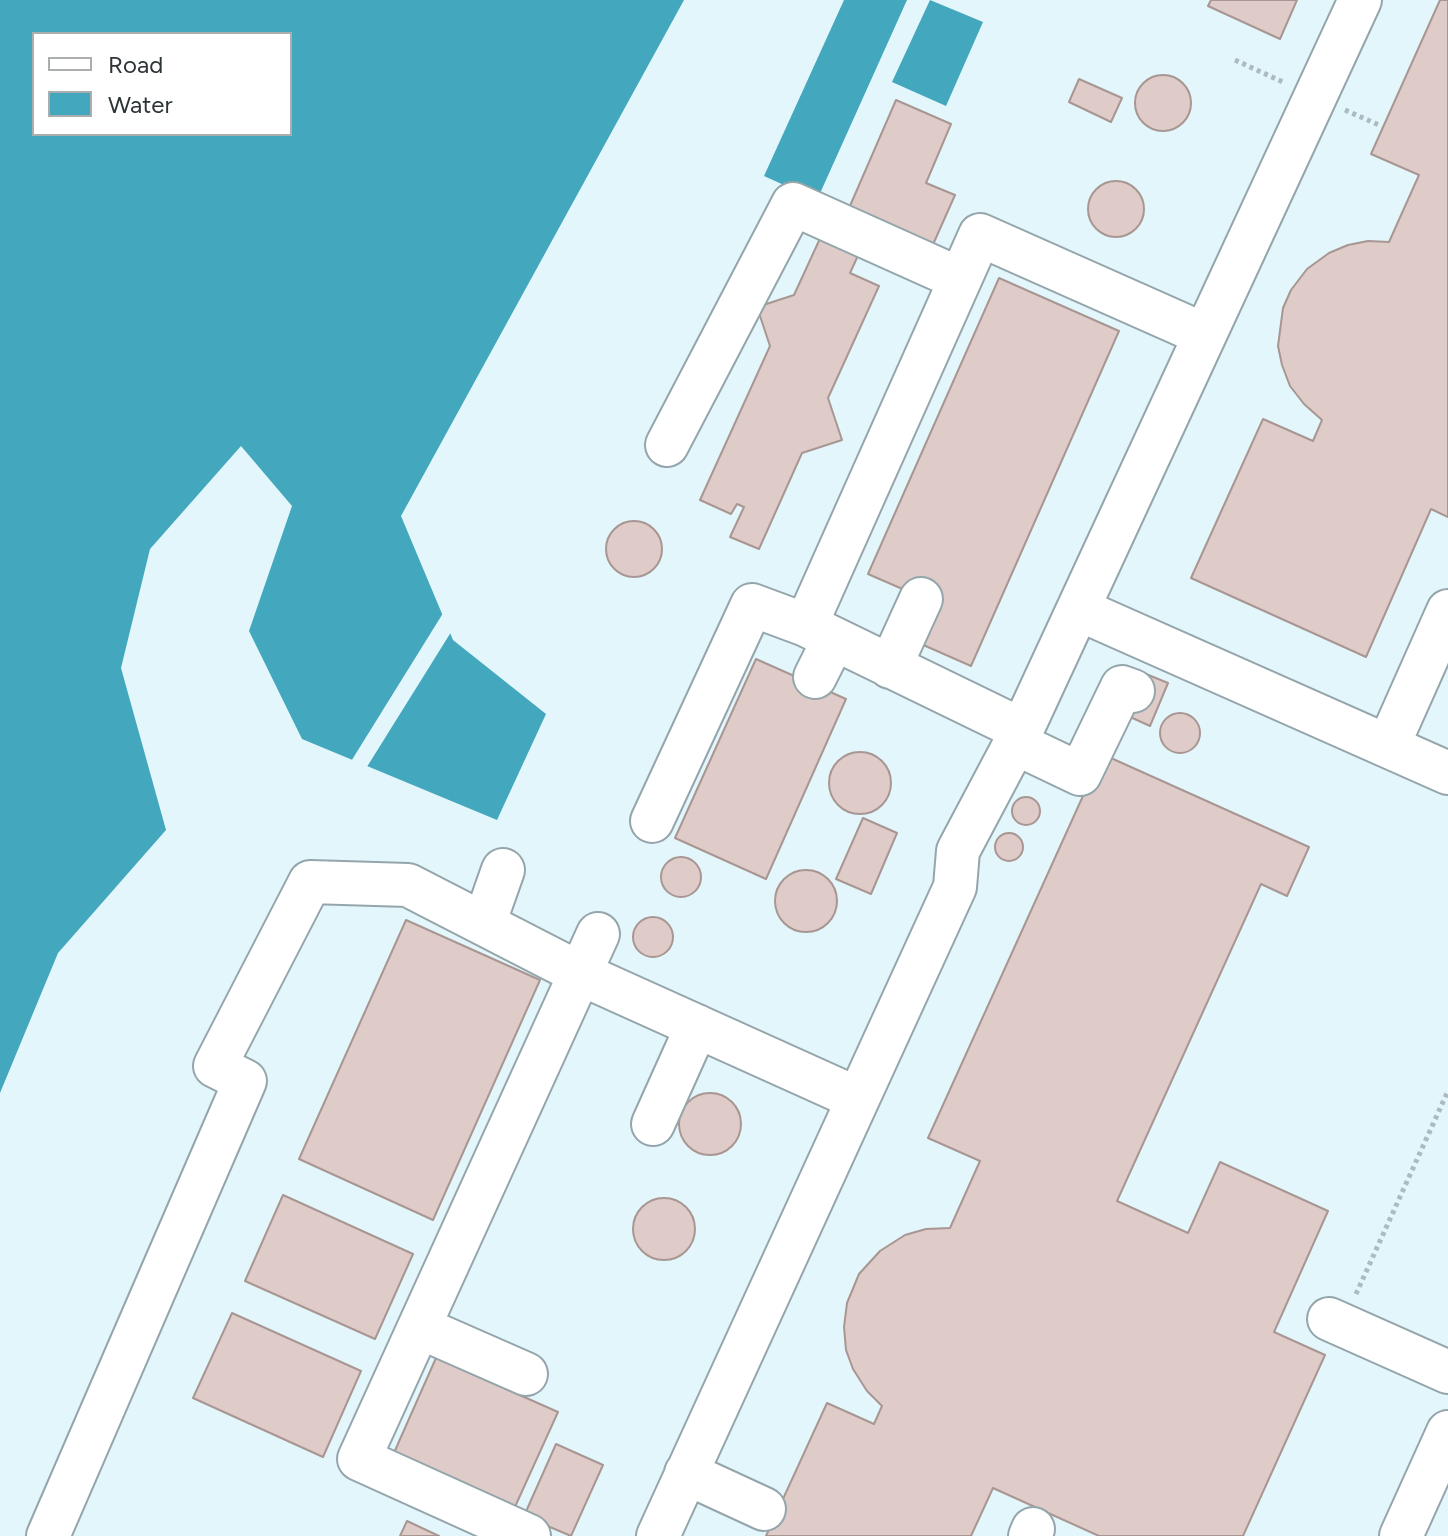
<!DOCTYPE html>
<style>
body{margin:0}
#map{position:relative;width:1448px;height:1536px;overflow:hidden;background:#e3f6fb;font-family:Figtree,sans-serif}
canvas{display:block}
.legend{position:absolute;left:32px;top:32px;width:260px;height:104px;box-sizing:border-box;background:#fff;border:2px solid #abaeaf;margin:0;padding:10px 14px;list-style:none;font-size:24px;color:#2e3537}
.legend li{display:flex;align-items:center;gap:16px;height:40px}
.legend b{width:40px;border:2px solid #abaeaf}
</style>
<div id="map">
<canvas width="1448" height="1536"></canvas>
<ul class="legend">
<li><b style="height:10px;background:#fff"></b>Road</li>
<li><b style="height:22px;background:#43a8bd"></b>Water</li>
</ul>
</div>
<script>
const context = document.querySelector('canvas').getContext('2d');
context.lineJoin = 'round';
function fillPath(path, color) {
  context.fillStyle = color;
  context.fill(path, 'evenodd');
}
function stroke(path, color, width, dash) {
  context.strokeStyle = color;
  context.lineWidth = width;
  context.lineCap = dash ? 'butt' : 'round';
  context.setLineDash(dash || []);
  context.stroke(path);
}
const water = new Path2D(`
 M 0,0 L 684,0 L 401,516 L 453,640 L 546,714 L 497,820 L 302,739 L 249,631 L 292,506 L 241,446 L 150,549 L 121,668 L 166,830 L 58,953 L 0,1093 ZM 34,34 L 290,34 L 290,134 L 34,134 Z
 M 844,0 L 907,0 L 817,200 L 764,176 Z
 M 930,0 L 983,22 L 946,106 L 892,82 Z`);
const pier = new Path2D(`
 M 445,610 L 453,629 L 365,770 L 350,763 Z`);
const building = new Path2D(`
 M 1211,0 L 1297,0 L 1280,39 L 1208,6 Z
 M 1440,0 L 1448,0 L 1448,517 L 1431,509 L 1366,657 L 1191,578 L 1263,419 L 1313,441 L 1322,420 L 1304,404 L 1290,386 L 1282,365 L 1278,346 L 1283,308 L 1291,290 L 1307,269 L 1329,253 L 1348,245 L 1368,241 L 1389,242 L 1419,175 L 1371,154 Z
 M1135 103a28 28 0 1 1 56 0a28 28 0 1 1-56 0Z
 M 1079,79 L 1122,98 L 1111,122 L 1069,102 Z
 M 896,100 L 951,124 L 926,183 L 955,195 L 927,258 L 843,222 Z
 M1088 209a28 28 0 1 1 56 0a28 28 0 1 1-56 0Z
 M 823,232 L 861,249 L 850,273 L 879,286 L 828,398 L 842,440 L 802,453 L 759,549 L 730,537 L 744,507 L 737,504 L 731,514 L 700,500 L 770,346 L 757,307 L 794,295 Z
 M 999,278 L 1119,331 L 971,666 L 912,640 L 930,601 L 868,574 Z
 M606 549a28 28 0 1 1 56 0a28 28 0 1 1-56 0Z
 M 756,659 L 846,699 L 766,879 L 675,838 Z
 M 1146,674 L 1168,683 L 1150,726 L 1128,716 Z
 M1160 733a20 20 0 1 1 40 0a20 20 0 1 1-40 0Z
 M829 783a31 31 0 1 1 62 0a31 31 0 1 1-62 0Z
 M 1102,754 L 1309,847 L 1287,896 L 1261,884 L 1117,1201 L 1188,1233 L 1220,1162 L 1328,1211 L 1274,1332 L 1325,1355 L 1243,1536 L 1099,1536 L 993,1488 L 971,1536 L 766,1536 L 827,1403 L 874,1424 L 882,1406 L 867,1391 L 853,1369 L 846,1350 L 844,1327 L 847,1303 L 859,1274 L 880,1251 L 905,1235 L 926,1229 L 950,1228 L 980,1161 L 928,1138 Z
 M1012 811a14 14 0 1 1 28 0a14 14 0 1 1-28 0Z
 M 863,818 L 897,833 L 871,894 L 836,879 Z
 M995 847a14 14 0 1 1 28 0a14 14 0 1 1-28 0Z
 M661 877a20 20 0 1 1 40 0a20 20 0 1 1-40 0Z
 M775 901a31 31 0 1 1 62 0a31 31 0 1 1-62 0Z
 M633 937a20 20 0 1 1 40 0a20 20 0 1 1-40 0Z
 M 406,920 L 540,980 L 433,1220 L 299,1159 Z
 M679 1124a31 31 0 1 1 62 0a31 31 0 1 1-62 0Z
 M 283,1195 L 413,1254 L 375,1339 L 245,1281 Z
 M633 1229a31 31 0 1 1 62 0a31 31 0 1 1-62 0Z
 M 232,1313 L 361,1371 L 323,1457 L 193,1398 Z
 M 436,1358 L 558,1412 L 514,1509 L 393,1455 Z
 M 556,1444 L 603,1465 L 571,1536 L 524,1516 Z
 M 407,1521 L 439,1536 L 400,1536 Z`);
const path = new Path2D(`
 M 1235,60 L 1285,83
 M 1345,110 L 1379,125
 M 1356,1294 L 1448,1091`);
const minor = new Path2D(`
 M 667,445 L 793,204 L 960,279
 M 1078,609 L 1448,773
 M 806,625 L 980,235 L 1203,334
 M 890,667 L 921,599
 M 815,677 L 834,639
 M 1015,743 L 1080,774 L 1122,687 L 1133,691
 M 1388,746 L 1448,611
 M 652,821 L 752,605 L 806,625 L 1022,730
 M 484,924 L 503,870
 M 653,1124 L 697,1026
 M 1329,1319 L 1448,1372
 M 419,1327 L 526,1374
 M 686,1473 L 764,1509
 M 48,1536 L 245,1081 L 215,1066 L 310,882 L 408,885 L 581,974 L 856,1098
 M 529,1536 L 359,1459 L 598,934
 M 658,1536 L 955,887 L 958,851 L 1022,730 L 1360,0
 M 1030,1536 L 1033,1529
 M 1401,1536 L 1448,1432`);
fillPath(water, '#43a8bd');
fillPath(pier, '#e3f6fb');
fillPath(building, '#dfccc8');
stroke(building, '#a89692', 2);
stroke(minor, '#94a6ab', 46);
stroke(path, '#acbbbf', 5, [4, 4]);
stroke(minor, '#fff', 42);
</script>
